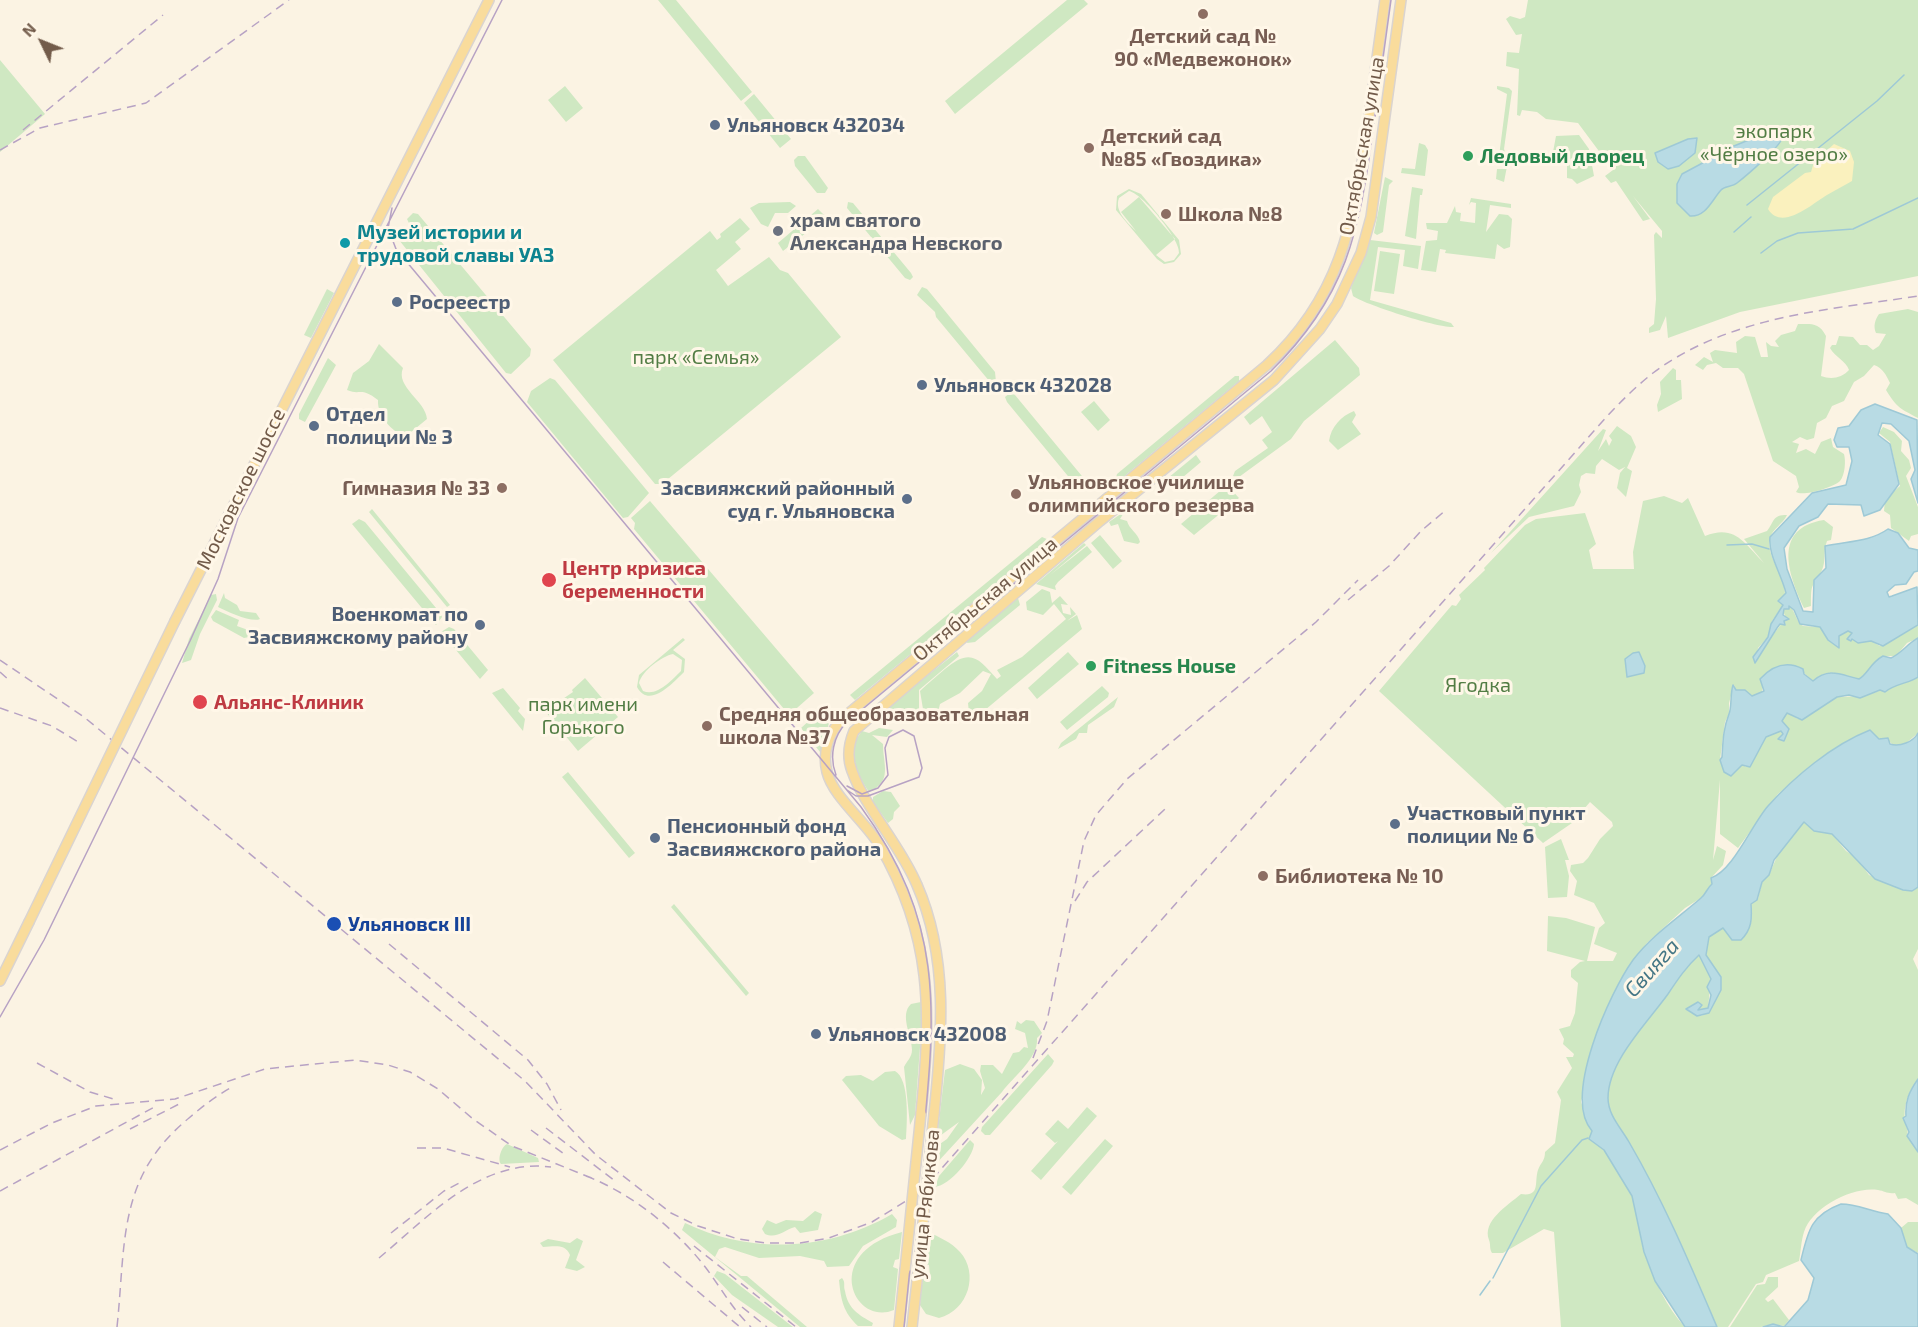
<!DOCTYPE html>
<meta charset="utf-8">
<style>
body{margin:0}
#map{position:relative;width:1918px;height:1327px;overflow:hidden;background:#fbf3e3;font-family:"Exo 2",sans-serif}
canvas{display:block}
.north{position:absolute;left:12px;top:12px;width:60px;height:60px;-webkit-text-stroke:4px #fff7e8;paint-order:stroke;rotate:313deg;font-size:16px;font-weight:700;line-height:24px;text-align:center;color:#725b4a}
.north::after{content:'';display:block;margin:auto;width:21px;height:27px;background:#725b4a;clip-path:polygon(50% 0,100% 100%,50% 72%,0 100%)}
</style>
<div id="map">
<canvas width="1918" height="1327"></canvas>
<div class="north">N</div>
</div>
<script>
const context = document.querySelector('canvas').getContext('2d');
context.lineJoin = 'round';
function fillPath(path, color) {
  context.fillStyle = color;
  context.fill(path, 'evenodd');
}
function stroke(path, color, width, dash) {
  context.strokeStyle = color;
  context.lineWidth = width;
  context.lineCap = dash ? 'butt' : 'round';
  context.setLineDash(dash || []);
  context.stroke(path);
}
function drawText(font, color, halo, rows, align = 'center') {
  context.font = font + ' "Exo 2",sans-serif';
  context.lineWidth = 6;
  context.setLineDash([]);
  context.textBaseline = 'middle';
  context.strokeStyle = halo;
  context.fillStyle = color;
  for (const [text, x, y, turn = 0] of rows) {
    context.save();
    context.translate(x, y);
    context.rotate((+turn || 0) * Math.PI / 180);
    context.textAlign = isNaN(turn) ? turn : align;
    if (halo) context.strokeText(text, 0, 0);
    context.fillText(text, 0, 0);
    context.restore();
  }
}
const green = new Path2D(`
 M 658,0 L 676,0 L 752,92 L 741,101 Z
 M 1067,0 L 1084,0 L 1088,4 L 955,114 L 945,101 Z
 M 1528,0 L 1918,0 L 1918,276 L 1740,312 L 1668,338 L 1666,316 L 1660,330 L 1649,333 L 1649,328 L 1654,324 L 1656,299 L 1654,235 L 1656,232 L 1662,238 L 1662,231 L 1633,196 L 1650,219 L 1643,221 L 1616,181 L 1611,183 L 1605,176 L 1613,170 L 1578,123 L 1546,119 L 1537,112 L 1522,110 L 1520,116 L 1517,115 L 1519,69 L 1506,66 L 1507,52 L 1519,53 L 1522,34 L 1516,35 L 1506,19 L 1510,16 L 1520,19 L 1525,17 Z
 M 0,60 L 45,114 L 0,152 Z
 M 565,86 L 583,108 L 566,122 L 548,100 Z
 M 1497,86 L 1509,88 L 1512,91 L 1504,149 L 1508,161 L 1504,182 L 1496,179 L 1497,169 L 1505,169 L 1505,165 L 1498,164 L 1507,94 L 1497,89 Z
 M 754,94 L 791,139 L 780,148 L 744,103 Z
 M 1579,135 L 1589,149 L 1594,176 L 1577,184 L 1572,179 L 1567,178 L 1567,159 L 1556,159 L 1553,152 L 1556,136 Z
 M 1419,143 L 1425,145 L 1428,150 L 1425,176 L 1401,173 L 1402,168 L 1415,169 Z
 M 798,156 L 805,156 L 828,188 L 825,193 L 817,193 L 795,166 L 794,160 Z
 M 1385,177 L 1393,181 L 1389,185 L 1383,232 L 1377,235 L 1374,233 Z
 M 1412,187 L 1423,189 L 1422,195 L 1420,195 L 1416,239 L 1405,236 Z
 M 1129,189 L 1141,194 L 1179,240 L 1181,254 L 1174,262 L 1164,264 L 1157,259 L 1116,210 L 1117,196 ZM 1129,191 C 1142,193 1181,240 1179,253 L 1174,260 L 1165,262 L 1156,255 L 1175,239 L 1139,197 L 1121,212 L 1136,231 C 1127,222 1114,211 1119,198 Z
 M 1471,198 L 1511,204 L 1511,208 L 1490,205 L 1486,232 L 1499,214 L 1508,215 L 1512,219 L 1510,247 L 1504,249 L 1497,244 L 1495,259 L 1445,253 L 1446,250 L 1440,249 L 1436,272 L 1421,270 L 1426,241 L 1437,240 L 1438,231 L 1427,229 L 1426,223 L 1447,223 L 1455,206 L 1456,212 L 1461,213 L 1460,221 L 1475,223 L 1476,203 L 1471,202 L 1469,205 Z
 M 790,202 L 796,206 L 788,213 L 775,213 L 768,227 L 761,224 L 750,208 L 759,203 Z
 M 848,202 L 853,203 L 911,273 L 913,277 L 910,280 L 905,278 L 847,208 Z
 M 818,209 L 826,217 L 783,251 L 778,243 Z
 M 413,213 L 418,214 L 531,349 L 530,356 L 511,374 L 506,373 L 399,240 L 399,235 L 402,233 L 411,239 L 416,238 L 407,219 Z
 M 740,218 L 750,229 L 735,242 L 741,249 L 716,270 L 728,286 L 769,257 L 780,270 L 788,273 L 841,337 L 662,484 L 655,484 L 553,360 L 710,231 L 717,240 L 721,237 L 720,234 Z
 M 1370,240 L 1421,246 L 1418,269 L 1403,266 L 1405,250 L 1378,247 L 1370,300 L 1451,323 L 1454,327 C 1441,329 1363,304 1353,296 L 1351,288 Z
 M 1380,251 L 1400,254 L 1394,294 L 1374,291 Z
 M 922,287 L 927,289 L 995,372 L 996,382 L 990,382 L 936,317 L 935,312 L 917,295 Z
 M 327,289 L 334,293 L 311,338 L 304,335 Z
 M 1908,309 L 1918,312 L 1918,418 C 1901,409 1897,408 1886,390 L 1890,383 C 1886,375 1883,368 1874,365 L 1864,376 L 1854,382 L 1844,401 L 1832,406 L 1826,418 L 1817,423 L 1814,438 L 1807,440 L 1800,437 L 1792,442 L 1799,444 L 1796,453 L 1806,449 L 1815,454 L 1821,442 L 1831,438 L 1833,447 L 1844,454 C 1846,461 1845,475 1840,481 C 1834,487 1803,497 1796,492 L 1799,487 L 1796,476 L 1773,461 L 1744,374 L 1738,368 L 1723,368 L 1716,363 L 1707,365 L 1703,370 L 1695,365 L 1704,357 L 1713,362 L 1710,353 L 1715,350 L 1737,353 L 1736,342 L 1745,336 L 1755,337 L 1761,357 L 1768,357 L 1766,342 L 1771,346 L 1779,347 L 1775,341 L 1781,335 L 1795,331 L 1798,324 C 1811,324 1819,322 1826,336 L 1821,376 C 1831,380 1842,378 1849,370 C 1846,361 1835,357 1830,348 L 1832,345 L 1836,345 L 1839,336 L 1853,337 L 1860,345 L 1867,345 L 1873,350 L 1879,346 L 1886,334 L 1876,333 C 1873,326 1875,320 1879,314 Z
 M 1335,340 L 1359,368 L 1360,375 L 1304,421 L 1291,439 L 1239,477 L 1233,476 L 1235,471 L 1268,448 L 1262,440 L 1272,432 L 1262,416 L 1250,425 L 1244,417 Z
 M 379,344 L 403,368 C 395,387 426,401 427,419 L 405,437 C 392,431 377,416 378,400 C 360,386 361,396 347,390 L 353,373 L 369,361 Z
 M 328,358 L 336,365 L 305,422 L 299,419 L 299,414 Z
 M 1673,368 L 1676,370 L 1676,380 L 1681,380 L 1682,399 L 1658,412 L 1657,405 L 1661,394 L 1660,382 Z
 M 1235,376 L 1239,376 L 1239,381 L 1121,479 L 1116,478 L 1117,474 Z
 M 550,378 L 555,380 L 649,493 L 628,517 L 623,518 L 527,402 L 531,391 Z
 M 1010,393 L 1015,395 L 1086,481 L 1085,486 L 1072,481 L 1007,402 L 1005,397 Z
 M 1094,401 L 1110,420 L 1098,431 L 1081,412 Z
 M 1354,411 L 1356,415 L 1352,422 L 1361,434 L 1338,450 L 1329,441 C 1331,427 1341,416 1354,411 Z
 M 1617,426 L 1631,436 L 1636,447 L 1627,468 L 1632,471 L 1626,497 L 1617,488 L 1620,473 L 1625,467 L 1619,470 L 1602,459 L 1596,466 L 1595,474 L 1586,473 L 1581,476 L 1579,485 L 1581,492 L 1574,506 L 1529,517 L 1491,553 L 1603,429 L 1606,430 L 1598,451 L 1606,439 L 1609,446 L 1612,440 L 1609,436 Z
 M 1883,427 L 1894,432 L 1902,441 L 1901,451 L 1909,460 L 1911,468 L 1906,476 L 1918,507 L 1918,534 L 1911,536 L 1909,541 L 1891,528 L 1890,515 L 1884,511 L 1885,499 L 1900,486 L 1890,442 L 1879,433 Z
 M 1196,455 L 1201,462 L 1170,488 L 1157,487 Z
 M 1227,485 L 1239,498 L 1194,535 L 1181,524 Z
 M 1664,496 L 1682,503 L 1688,498 L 1705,536 C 1735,524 1744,543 1764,563 L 1744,539 L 1767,531 C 1775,521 1772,515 1787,515 C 1783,524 1773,528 1770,538 C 1765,555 1786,577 1785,595 L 1778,601 L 1783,605 L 1772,621 L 1768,637 L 1758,648 L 1756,662 L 1765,645 L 1786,618 L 1783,611 L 1789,606 C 1796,611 1795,621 1803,626 L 1820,627 L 1828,637 L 1850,631 L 1852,634 L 1848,639 L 1851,641 L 1852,639 L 1871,641 L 1880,646 L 1918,625 L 1918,638 L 1907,643 L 1896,656 L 1885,656 L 1859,679 C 1842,675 1829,666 1813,681 L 1803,672 L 1776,667 L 1764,676 L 1762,693 L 1753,696 L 1736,690 L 1734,685 L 1729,703 L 1729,714 L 1725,722 L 1720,760 L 1731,776 L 1742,765 L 1747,767 L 1766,737 L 1781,731 L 1784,741 L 1782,721 L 1787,713 L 1798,719 L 1837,697 L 1865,696 L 1918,677 L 1918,733 L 1905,744 L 1894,746 L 1886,738 L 1883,740 L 1865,732 L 1811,766 L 1778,794 L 1738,848 L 1720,834 L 1720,780 L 1713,860 L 1717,846 L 1726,851 L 1723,865 L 1711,878 L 1712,884 L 1704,896 L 1685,908 L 1647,943 L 1633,961 L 1613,996 L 1605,1012 L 1581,1102 L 1592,1131 L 1589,1139 C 1604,1142 1629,1186 1634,1201 C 1639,1218 1639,1237 1645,1255 C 1654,1280 1667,1308 1685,1327 L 1561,1327 L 1554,1232 L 1544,1229 L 1503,1253 L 1492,1253 C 1489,1248 1491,1245 1489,1240 C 1482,1221 1507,1206 1521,1194 C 1541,1197 1534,1182 1538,1170 C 1541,1162 1545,1161 1545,1152 L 1555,1143 L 1561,1100 L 1557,1092 L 1572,1068 L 1566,1057 L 1573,1057 L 1574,1054 L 1563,1044 L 1564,1039 L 1559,1029 L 1570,1026 L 1575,1013 L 1578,983 L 1571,977 L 1571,970 L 1580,962 L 1585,961 L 1547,951 L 1548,916 L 1566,918 L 1595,927 L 1587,961 L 1613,961 L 1617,953 L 1594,944 L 1599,928 L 1605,923 L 1594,903 L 1574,895 L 1577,881 L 1570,871 L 1571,865 L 1583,863 L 1588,858 L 1600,839 L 1613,826 L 1612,822 L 1590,802 L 1572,823 L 1543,843 L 1379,691 L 1452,605 L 1456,606 L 1461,599 L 1459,595 L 1485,570 L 1484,568 L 1525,525 L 1536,519 L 1585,513 L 1596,544 L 1589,550 L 1593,569 L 1634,569 L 1633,552 L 1643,501 Z
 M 650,501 L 814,693 L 789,715 L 634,529 L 635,523 L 631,518 Z
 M 372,509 L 450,605 L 447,607 L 369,512 Z
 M 1125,511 L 1120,519 L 1127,521 C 1129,529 1138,533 1140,542 L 1138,544 L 1124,541 L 1118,524 L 1111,526 L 1109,522 Z
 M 359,519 L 365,522 L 441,614 L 442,617 L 436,625 L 352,524 Z
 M 1824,520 L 1833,527 L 1831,540 L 1827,541 C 1823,551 1826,562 1822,570 C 1812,590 1811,580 1811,606 L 1804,608 C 1788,574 1772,528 1824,520 Z
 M 1100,535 L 1122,561 L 1113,569 L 1091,543 Z
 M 1042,537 L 1049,540 L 855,700 L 850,695 Z
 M 1084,543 L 1086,545 L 1050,575 L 1087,546 L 1092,552 L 1058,582 L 1055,586 L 1056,590 L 1036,584 Z
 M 1042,589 L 1050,592 L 1052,603 L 1060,596 L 1068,605 L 1061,604 L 1063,613 L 1071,615 L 1070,607 L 1076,614 L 1067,621 L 1077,615 L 1082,629 L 985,710 L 969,713 L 968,703 L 982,691 L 991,674 L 983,671 L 960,693 L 940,704 L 938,712 L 924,715 L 920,691 C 928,683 937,676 945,669 C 971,647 979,659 997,679 L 1001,676 L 997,670 L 1022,657 L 1066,619 L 1054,604 L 1043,615 L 1027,610 L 1026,602 Z
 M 224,593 L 225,598 L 237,605 L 240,611 L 256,613 L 260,619 C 252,623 228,612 218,607 Z
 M 216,594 L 217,600 L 200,634 L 191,660 L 182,663 L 189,639 L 211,595 Z
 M 1018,598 L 1020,605 L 975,642 L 967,643 L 968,638 Z
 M 216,610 L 239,620 L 237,626 L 248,630 L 249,637 L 244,638 L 213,621 L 211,617 Z
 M 449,627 L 454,629 L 488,670 L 480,679 L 441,632 Z
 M 683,638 L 685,640 L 673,650 L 685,659 L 684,672 C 672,684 649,709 637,687 L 639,675 ZM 673,654 L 682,660 L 681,671 C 672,680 657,697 643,691 L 639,683 C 642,671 662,656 673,654 Z
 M 957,652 L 959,656 L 919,690 L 919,716 L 890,723 L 881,720 L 881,712 Z
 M 1068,652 L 1079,664 L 1037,699 L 1028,688 Z
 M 585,678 L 618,717 L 578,751 L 545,711 L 573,692 L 572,690 Z
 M 1102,686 L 1109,693 L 1108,697 L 1067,730 L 1060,722 Z
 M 503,688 L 520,708 L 518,711 L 525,719 L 523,731 L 492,693 Z
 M 1118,697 L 1114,707 L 1088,725 L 1087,733 L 1079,733 L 1076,739 L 1058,749 L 1061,743 Z
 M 819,712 L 829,723 L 820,752 L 801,728 Z
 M 879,728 L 893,730 L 887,737 L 872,735 L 883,744 C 883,765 893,781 869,792 C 857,774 846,749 862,731 L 869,733 Z
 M 568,772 L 635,853 L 629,858 L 562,777 Z
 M 883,791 L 891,792 L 900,806 L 894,812 L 893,819 L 888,823 L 873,802 L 873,797 Z
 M 1806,821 L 1812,829 L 1832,834 L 1846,851 L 1857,858 L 1869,875 L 1903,890 L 1918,883 L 1918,949 L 1913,959 L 1918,970 L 1918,1079 C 1908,1092 1903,1106 1905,1122 C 1906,1128 1909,1129 1907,1136 L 1918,1152 L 1918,1205 L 1906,1198 L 1898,1199 L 1895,1193 C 1887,1194 1885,1191 1878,1190 C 1853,1186 1812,1207 1804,1232 C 1801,1241 1801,1251 1799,1261 L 1766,1275 L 1763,1282 L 1756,1284 L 1728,1327 L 1717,1327 C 1689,1264 1664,1202 1629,1142 C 1621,1128 1608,1115 1608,1098 C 1608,1061 1648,1022 1668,993 C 1678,979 1686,967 1699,955 L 1711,979 L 1708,1008 L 1698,1010 L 1696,1004 L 1686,1009 L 1697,1016 L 1704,1015 L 1720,990 L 1706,955 L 1709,937 L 1723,928 L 1728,933 L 1751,925 L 1751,904 L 1758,899 L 1762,882 L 1769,875 L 1778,854 L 1800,824 Z
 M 1561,839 L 1569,860 L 1565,860 L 1569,876 L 1567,897 L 1548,898 L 1545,847 Z
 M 674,904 L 749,993 L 746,996 L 671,907 Z
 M 921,1002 L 922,1020 L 915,1115 L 910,1125 L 904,1067 C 907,1061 912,1057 912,1050 C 912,1036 899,1015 911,1004 Z
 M 1026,1020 L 1034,1021 L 1042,1033 L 1037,1038 C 1039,1058 1012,1078 1002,1092 L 935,1165 L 937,1146 L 947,1139 L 959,1122 L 937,1138 L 945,1070 L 960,1064 L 974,1069 L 982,1080 L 981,1095 L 985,1088 L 980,1071 L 981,1065 L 993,1065 L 1002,1074 L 1013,1053 L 1019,1052 L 1024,1047 L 1028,1048 L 1025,1033 L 1015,1029 L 1017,1021 L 1021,1024 Z
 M 1048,1054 L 1054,1061 L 1052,1065 L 990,1135 L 985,1135 L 981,1131 L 982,1127 Z
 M 895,1071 C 910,1079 907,1123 906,1139 L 902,1140 L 879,1126 L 842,1080 L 846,1076 L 861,1075 L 873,1081 L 885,1072 Z
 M 1087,1107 L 1097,1116 L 1041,1180 L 1031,1171 L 1058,1141 L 1055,1143 L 1045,1134 L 1058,1120 L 1068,1129 Z
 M 1105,1139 L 1113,1146 L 1071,1195 L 1062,1187 Z
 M 970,1140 L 974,1144 C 973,1158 950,1185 935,1187 L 939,1176 Z
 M 507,1144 L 538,1158 L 539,1162 L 501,1164 C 497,1159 502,1146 507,1144 Z
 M 815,1211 L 822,1214 L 818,1230 L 800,1233 L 795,1227 C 784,1230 777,1239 765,1234 L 762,1229 L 767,1220 L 776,1224 L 786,1220 L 803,1221 Z
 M 892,1214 L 897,1220 L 896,1227 L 863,1246 L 849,1266 L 827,1267 L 824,1261 L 800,1256 L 759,1258 L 725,1247 L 719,1249 L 715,1257 L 741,1276 L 747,1276 L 807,1327 L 800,1327 L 682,1230 L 685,1223 C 751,1255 829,1251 892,1214 Z
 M 1908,1222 L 1918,1222 L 1918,1253 L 1907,1247 L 1901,1228 Z
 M 902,1232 L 899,1259 L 895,1260 L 893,1267 L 898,1269 L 894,1310 C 854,1327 820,1253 902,1232 Z
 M 928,1232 C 939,1237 951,1242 960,1252 C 979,1273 969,1310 939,1318 L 926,1314 L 920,1305 L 923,1275 L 930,1276 L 929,1265 L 924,1263 Z
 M 577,1238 L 583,1241 L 576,1260 L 585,1267 L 577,1271 L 565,1268 L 570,1255 C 565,1243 553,1247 543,1247 L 540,1243 L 548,1239 L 570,1243 Z
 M 717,1271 L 725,1274 L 793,1327 L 778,1327 L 732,1295 L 714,1276 Z
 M 1768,1277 L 1778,1277 L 1778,1287 L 1765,1299 L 1768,1302 L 1773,1299 L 1789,1320 L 1784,1326 L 1773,1324 L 1761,1327 L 1730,1327 L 1757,1285 L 1765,1284 Z
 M 842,1278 C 846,1283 843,1285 845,1291 C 848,1309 859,1315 873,1323 L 872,1326 L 858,1326 C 843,1312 841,1300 839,1280 Z`);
const sand = new Path2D(`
 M 1834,144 L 1850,151 L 1854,162 L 1852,181 C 1844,186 1835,190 1827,195 C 1813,203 1782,232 1768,209 L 1773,197 L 1805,173 L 1811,172 L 1814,162 Z`);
const water = new Path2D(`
 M 1771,131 L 1782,138 C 1781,146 1746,176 1737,183 C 1732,187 1724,186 1721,190 C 1712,200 1706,217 1690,216 L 1677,203 L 1677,184 L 1682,174 L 1710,159 L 1722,156 L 1724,150 Z
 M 1697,138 L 1695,153 L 1679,166 L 1668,169 L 1658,162 L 1655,153 L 1688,139 Z
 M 1875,404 L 1917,420 L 1918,503 L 1911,479 L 1915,470 L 1909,441 L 1891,424 L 1882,423 L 1878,435 L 1890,444 L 1899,484 L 1880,510 L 1864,516 L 1861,505 L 1828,504 L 1818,517 L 1799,526 L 1784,548 L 1787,569 L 1803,611 L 1813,612 L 1814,580 L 1826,568 L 1825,546 C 1847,541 1870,542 1888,529 L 1898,533 L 1909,548 L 1918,550 L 1918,571 L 1914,572 L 1906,584 L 1895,585 L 1887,592 L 1889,597 L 1892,596 L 1917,587 L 1918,625 L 1883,646 L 1871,641 L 1858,643 L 1852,639 L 1851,641 L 1847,639 L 1852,633 L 1848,631 L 1839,636 L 1839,648 L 1828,640 L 1820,627 L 1800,624 L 1794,610 L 1789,606 L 1789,609 L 1784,609 L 1783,615 L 1789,619 L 1784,621 L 1785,625 L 1780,624 L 1777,628 L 1755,663 L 1753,657 L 1768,637 L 1771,624 L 1783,605 L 1778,601 L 1786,593 C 1781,573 1768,555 1770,537 L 1812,493 L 1846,485 L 1852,461 L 1849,447 L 1837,447 L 1834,440 L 1838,428 L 1849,426 L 1861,410 Z
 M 1918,638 L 1918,677 C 1910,683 1894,684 1885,692 L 1880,690 L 1860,698 L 1849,695 L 1837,697 L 1802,720 L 1787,713 L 1782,721 L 1789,729 L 1784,741 L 1778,739 L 1783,734 L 1781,731 L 1766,737 L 1750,767 L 1742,765 L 1731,776 L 1724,772 L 1720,760 L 1722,757 C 1723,742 1723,729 1729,714 C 1732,707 1730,694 1733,685 L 1736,690 L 1745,690 L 1752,696 L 1764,691 L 1760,679 C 1772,666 1786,660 1803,669 L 1804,674 L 1813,681 C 1829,667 1841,675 1859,679 C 1868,674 1870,663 1883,656 L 1891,658 C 1902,653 1907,644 1918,638 Z
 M 1639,652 L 1645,666 L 1644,673 L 1627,677 L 1625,659 L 1633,653 Z
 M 1870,730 L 1879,739 L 1888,738 L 1890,744 C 1900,747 1913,742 1918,733 L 1918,887 L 1912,891 L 1903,890 L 1875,879 L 1832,834 L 1814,831 L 1804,822 L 1774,860 L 1769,875 L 1762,882 L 1757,900 L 1751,904 C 1752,919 1752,929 1741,940 L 1732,940 L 1723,928 L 1709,937 L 1706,955 L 1721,977 L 1721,990 L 1709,1013 L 1697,1016 L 1686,1009 L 1698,1002 L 1702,1005 L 1698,1010 L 1708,1008 L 1711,995 L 1707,987 L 1711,979 L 1699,955 C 1686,967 1678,979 1668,994 C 1648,1022 1608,1061 1608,1098 C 1608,1115 1621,1128 1629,1142 C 1664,1202 1690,1264 1717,1327 L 1685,1327 L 1655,1281 L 1644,1252 L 1632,1196 L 1604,1150 L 1589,1139 L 1592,1131 C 1562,1097 1610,992 1633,960 C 1652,935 1678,918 1701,898 C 1706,894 1707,888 1712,884 L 1711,878 C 1733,871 1752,824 1768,806 C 1794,777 1832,745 1870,730 Z
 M 1918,1079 L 1918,1152 L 1907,1136 L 1909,1132 L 1903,1118 L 1906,1116 C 1905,1101 1909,1092 1918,1079 Z
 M 1841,1204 C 1858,1204 1871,1212 1888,1214 L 1901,1228 L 1907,1247 L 1918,1254 L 1918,1327 L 1763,1327 L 1773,1324 L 1784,1327 L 1808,1300 L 1814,1278 L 1801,1260 C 1808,1231 1811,1215 1841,1204 Z`);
const stream = new Path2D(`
 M 1747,205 L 1877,101 L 1904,75
 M 1734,232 L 1751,217
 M 1761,253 L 1777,241 L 1798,233 L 1853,229 L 1918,198
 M 1727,545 L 1752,544 L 1769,549
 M 1493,1278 L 1541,1186 L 1582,1140 L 1588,1138
 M 1480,1295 L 1490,1281`);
const primary = new Path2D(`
 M 175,621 L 489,0
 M 0,981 L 29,922
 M 921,1113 C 931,1012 933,937 880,846 C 867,823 833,797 827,772 C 822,752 829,732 843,718 L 1267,365 C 1340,298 1353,225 1367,131 C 1373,88 1379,44 1385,0
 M 934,1114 C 942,1038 949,958 917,885 C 901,846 865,808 852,771 C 847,758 849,743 854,731 L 1100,521 L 1274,380 L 1320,329 L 1337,304 L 1361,253 L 1371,217 L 1401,0
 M 899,1327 L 905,1270
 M 912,1327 L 918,1272`);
const tram = new Path2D(`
 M 392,208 L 388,228 L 396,249 L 861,807 C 944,921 936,1009 923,1141 C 917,1203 910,1265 904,1327
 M 836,775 C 829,757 833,736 847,722 L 1271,371 C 1347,297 1359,232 1373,131 C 1379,87 1385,44 1391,0
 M 847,786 L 862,794 L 878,788 L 888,775 L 885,748 L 889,737 L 903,730 L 914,736 L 922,768 L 919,777 L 868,796 L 856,796 L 847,790
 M 0,1017 L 44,940 L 190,641 L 218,579 L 238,518 L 502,0`);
const rail = new Path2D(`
 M 23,130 L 163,15
 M 0,150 L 40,128 L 146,103 L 289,0
 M 1348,600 L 1389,566 L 1421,531 L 1446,510
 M 0,660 L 84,717 L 525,1081 L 596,1155 L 671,1213 L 698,1226 L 738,1239 L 766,1243 L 800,1243 L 829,1238 L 872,1222 L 911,1198 L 934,1177 L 1555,475 C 1586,441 1616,402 1653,373 C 1729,316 1827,310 1918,296
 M 0,672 L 10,681
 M 0,708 L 52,726 L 80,743
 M 1075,901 L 1087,882 L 1165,809
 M 389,944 L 528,1060 L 547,1084 L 561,1110
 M 1033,1058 L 1047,1021 L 1084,841 L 1096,815 L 1127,779 L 1316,622 L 1358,580
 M 37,1063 L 90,1092 L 117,1100
 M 546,1128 L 615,1181
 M 130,1129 L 183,1102
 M 531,1130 L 567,1156
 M 417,1148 L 443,1148 L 510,1167
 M 0,1150 L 52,1123 L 96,1106 L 175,1099 L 265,1069 L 355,1060 L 388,1065 L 410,1072 L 438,1089 L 473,1119 L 512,1146 L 594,1179
 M 586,1176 C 631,1193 677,1230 706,1268 C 721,1288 733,1310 751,1327
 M 0,1191 L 158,1105
 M 391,1233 L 444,1191 L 463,1181
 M 694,1246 L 796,1327
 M 379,1258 C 428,1217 481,1158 551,1167
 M 663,1262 L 740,1327
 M 742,1307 L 767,1327
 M 117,1327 C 126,1242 117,1177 189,1118 C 203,1106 217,1095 234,1086`);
const primaryBridge = new Path2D(`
 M 29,922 L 175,621
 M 905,1270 L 921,1113
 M 918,1272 L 934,1114`);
const markers = [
 [1203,14,6,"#8d6e63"],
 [715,125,6,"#5c6f8a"],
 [1089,148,6,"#8d6e63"],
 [1468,156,6,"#2e9e5b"],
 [1166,214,6,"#8d6e63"],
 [778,231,6,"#6b7280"],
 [345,243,6,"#0f9aa8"],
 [397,302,6,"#5c6f8a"],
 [922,385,6,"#5c6f8a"],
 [314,426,6,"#5c6f8a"],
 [502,488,6,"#8d6e63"],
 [1016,494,6,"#8d6e63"],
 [907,499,6,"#5c6f8a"],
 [549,580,8,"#e0444e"],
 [480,625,6,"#5c6f8a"],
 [1091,666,6,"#2e9e5b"],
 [200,702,8,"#e0444e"],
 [707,726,6,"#8d6e63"],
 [1395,824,6,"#5c6f8a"],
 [655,838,6,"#5c6f8a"],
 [1263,876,6,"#8d6e63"],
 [334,924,8,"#1a4fb4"],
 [816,1034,6,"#5c6f8a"]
];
const educationNames = [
 ["Детский сад №",1203,36,"center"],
 ["90 «Медвежонок»",1203,59,"center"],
 ["Детский сад",1101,136],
 ["№85 «Гвоздика»",1101,159],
 ["Школа №8",1178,214],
 ["Ульяновское училище",1028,482],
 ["олимпийского резерва",1028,505],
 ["Гимназия № 33",490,488,"right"],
 ["Средняя общеобразовательная",719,714],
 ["школа №37",719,737],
 ["Библиотека № 10",1275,876]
];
const serviceNames = [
 ["Ульяновск 432034",727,125],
 ["Росреестр",409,302],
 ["Ульяновск 432028",934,385],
 ["Отдел",326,414],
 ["полиции № 3",326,437],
 ["Засвияжский районный",895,488,"right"],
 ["суд г. Ульяновска",895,511,"right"],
 ["Военкомат по",468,614,"right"],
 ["Засвияжскому району",468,637,"right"],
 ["Участковый пункт",1407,813],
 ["полиции № 6",1407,836],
 ["Пенсионный фонд",667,826],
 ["Засвияжского района",667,849],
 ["Ульяновск 432008",828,1034]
];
const parkNames = [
 ["экопарк",1774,131],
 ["«Чёрное озеро»",1774,154],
 ["парк «Семья»",696,357],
 ["Ягодка",1478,685],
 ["парк имени",583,704],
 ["Горького",583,727]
];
const streetNames = [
 ["Октябрьская улица",1362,146,-80],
 ["Московское шоссе",241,489,-64],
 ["Октябрьская улица",985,599,-40],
 ["улица Рябикова",925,1204,-84]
];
const leisureNames = [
 ["Ледовый дворец",1480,156],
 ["Fitness House",1103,666]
];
const worshipNames = [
 ["храм святого",790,220],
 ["Александра Невского",790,243]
];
const cultureNames = [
 ["Музей истории и",357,232],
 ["трудовой славы УАЗ",357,255]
];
const healthNames = [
 ["Центр кризиса",562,568],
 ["беременности",562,591],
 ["Альянс-Клиник",214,702]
];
const transitNames = [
 ["Ульяновск III",348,924]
];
const waterNames = [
 ["Свияга",1652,968,-48]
];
fillPath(green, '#cfe8c2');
fillPath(sand, '#faf1be');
fillPath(water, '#b8dbe4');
stroke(water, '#9ec9d6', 1.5);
stroke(stream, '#9ec9d6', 1.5);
stroke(primary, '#dad4d0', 12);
stroke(primary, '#f9dc9c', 9);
stroke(tram, '#b7a2c4', 1.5);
stroke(rail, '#b7a2c4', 1.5, [9, 6]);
stroke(primaryBridge, '#dad4d0', 12, []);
stroke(primaryBridge, '#f9dc9c', 9);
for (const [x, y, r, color] of markers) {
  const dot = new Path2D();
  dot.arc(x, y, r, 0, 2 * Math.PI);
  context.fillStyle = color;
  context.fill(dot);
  stroke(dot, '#fff7e8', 2);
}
drawText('bold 20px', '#785e54', '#fff7e8', educationNames, 'left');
drawText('bold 20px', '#4e5e75', '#fff7e8', serviceNames, 'left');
drawText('20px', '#527d44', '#fff7e8', parkNames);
drawText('20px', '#725b4a', '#fff7e8', streetNames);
drawText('bold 20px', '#27864d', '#fff7e8', leisureNames, 'left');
drawText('bold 20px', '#5b616d', '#fff7e8', worshipNames, 'left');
drawText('bold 20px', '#0d838f', '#fff7e8', cultureNames, 'left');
drawText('bold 20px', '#be3a42', '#fff7e8', healthNames, 'left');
drawText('bold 20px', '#164399', '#fff7e8', transitNames, 'left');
drawText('italic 21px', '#447685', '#fff7e8', waterNames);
</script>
